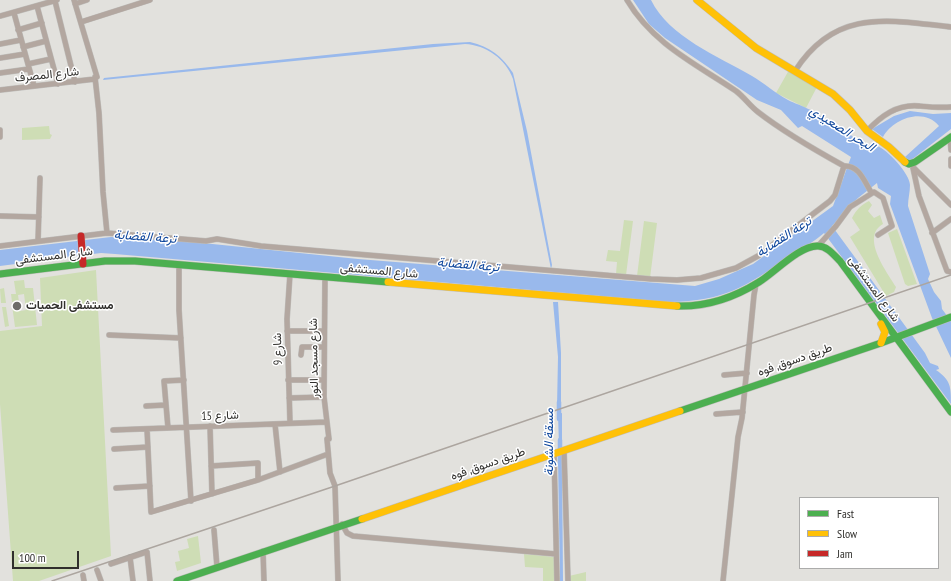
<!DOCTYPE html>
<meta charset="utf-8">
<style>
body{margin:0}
#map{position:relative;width:951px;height:581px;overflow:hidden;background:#e2e1dd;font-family:"PT Sans Narrow",sans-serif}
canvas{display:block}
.legend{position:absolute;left:799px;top:497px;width:140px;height:72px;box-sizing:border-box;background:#fff;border:1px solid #acacab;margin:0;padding:5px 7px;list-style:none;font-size:12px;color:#302f2c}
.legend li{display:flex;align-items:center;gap:8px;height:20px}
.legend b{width:20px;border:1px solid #acacab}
.scale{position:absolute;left:12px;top:551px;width:67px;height:18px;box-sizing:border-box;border:2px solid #302f2c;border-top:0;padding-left:5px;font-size:12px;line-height:14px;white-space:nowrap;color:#302f2c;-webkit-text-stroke:3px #fff;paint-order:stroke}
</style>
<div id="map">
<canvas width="951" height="581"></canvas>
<ul class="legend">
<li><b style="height:5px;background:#4caf50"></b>Fast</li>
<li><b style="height:5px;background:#ffc107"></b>Slow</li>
<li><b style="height:5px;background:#c62828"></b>Jam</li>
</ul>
<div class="scale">100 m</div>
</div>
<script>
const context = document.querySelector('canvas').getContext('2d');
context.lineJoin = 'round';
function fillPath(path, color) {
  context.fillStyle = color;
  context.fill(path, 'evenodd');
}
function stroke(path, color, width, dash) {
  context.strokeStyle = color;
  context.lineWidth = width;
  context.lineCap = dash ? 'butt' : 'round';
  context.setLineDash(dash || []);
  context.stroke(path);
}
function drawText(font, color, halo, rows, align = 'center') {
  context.font = font + ' "PT Sans Narrow",Vazirmatn,sans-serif';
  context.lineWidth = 3;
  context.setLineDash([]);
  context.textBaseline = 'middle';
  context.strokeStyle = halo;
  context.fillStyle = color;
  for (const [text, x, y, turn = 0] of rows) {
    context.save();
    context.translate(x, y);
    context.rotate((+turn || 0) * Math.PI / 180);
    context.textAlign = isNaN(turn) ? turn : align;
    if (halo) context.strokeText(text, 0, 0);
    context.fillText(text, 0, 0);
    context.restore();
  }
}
const green = new Path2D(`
 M 789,70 L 817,87 L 806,108 L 776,93 Z
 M 49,126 L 50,134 L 52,135 L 50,139 L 22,140 L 22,128 Z
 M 869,201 L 872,205 L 868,211 L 874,218 L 880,215 L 883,224 C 860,237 887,272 896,287 L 894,292 L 886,296 L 850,237 L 860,230 L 852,218 C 856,210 861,205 869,201 Z
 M 624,220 L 633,221 L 626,275 L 616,274 L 617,262 L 606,261 L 608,250 L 620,251 Z
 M 644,221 L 657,223 L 650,278 L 637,276 Z
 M 897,229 L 917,284 L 908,286 L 905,284 L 888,233 Z
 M 96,270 L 111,556 L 39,581 L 13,581 L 0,404 L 0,331 L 42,326 L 40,278 Z
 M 24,280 L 25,288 L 33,288 L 37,325 L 15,327 L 12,305 L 19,304 L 20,311 L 26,310 L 24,294 L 18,295 L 19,302 L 12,302 L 11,294 L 16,294 L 14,281 Z
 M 4,288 L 6,303 L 1,303 L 0,289 Z
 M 2,307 L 6,307 L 9,326 L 5,327 Z
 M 198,536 L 201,563 L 177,571 L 175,562 L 180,561 L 178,551 L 189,548 L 187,539 Z
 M 524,554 L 555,557 L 555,581 L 543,581 L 543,568 L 525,567 Z
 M 586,572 L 586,581 L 569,581 L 569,576 Z`);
const water = new Path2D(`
 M 633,0 L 651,0 C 669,37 718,56 752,76 C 764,83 775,93 788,100 C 800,106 822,112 827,124 L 831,123 C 842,127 852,137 862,143 C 868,146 871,144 877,146 C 887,149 910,174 910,185 C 910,192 908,199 908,206 L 930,274 L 928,279 L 934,292 L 941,301 L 942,309 L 951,321 L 951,358 L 932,318 L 890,204 L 891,196 L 878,188 L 877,183 L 858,198 L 832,226 L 925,353 L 930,363 L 938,366 L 939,369 L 936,370 C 951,380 951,387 951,404 L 824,233 C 814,242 800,249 789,257 C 745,287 724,301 670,302 L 115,254 L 101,253 L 0,266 L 0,250 L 111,237 L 164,239 L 358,259 L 695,286 L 719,279 L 753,264 L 833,206 L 851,157 L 802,126 L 798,128 L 781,110 L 757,100 L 665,38 L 649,24 Z
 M 470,42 C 490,47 502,56 513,73 L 527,131 L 552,265 L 551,269 L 513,79 C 506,59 486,45 465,44 L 103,80 L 104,78 L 433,44 Z
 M 910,111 L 933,114 L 951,113 L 951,129 L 910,161 L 905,157 L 939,126 C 923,107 893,119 883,137 L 872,129 L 894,116 Z
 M 553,302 L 558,302 L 561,353 L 561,406 L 557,407 L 558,357 Z
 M 562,413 L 562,446 L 559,446 L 558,414 Z
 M 562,458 L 563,581 L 560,581 L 558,459 Z`);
const canal = new Path2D(`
 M 559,402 L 559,419
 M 560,440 L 560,465`);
const street = new Path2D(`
 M 74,0 L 97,77
 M 627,0 C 653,44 696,64 736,91 C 744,97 750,106 758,112 C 785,133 815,150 844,166 C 859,165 864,181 871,192
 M 55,1 L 75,82
 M 75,4 L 87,0
 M 37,6 L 58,84
 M 14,13 L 34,86
 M 0,16 L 57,0
 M 81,22 L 150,0
 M 18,30 L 42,23
 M 0,44 L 21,40
 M 23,47 L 46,41
 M 0,58 L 25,54
 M 28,64 L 51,59
 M 795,71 C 835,8 888,20 951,27
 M 0,73 L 29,69
 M 95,77 L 99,113 L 103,192 L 107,233
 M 0,90 L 95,79
 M 0,130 L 0,137
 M 867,131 C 881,116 897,104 919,106 C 930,107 940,108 951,107
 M 950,137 L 951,150
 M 951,166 L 951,159
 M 913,168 L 919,196 L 947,271 L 951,272
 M 914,168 L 951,205
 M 0,216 L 39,217
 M 932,233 L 951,219
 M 38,241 L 40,178
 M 0,246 L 107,233 L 206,241 L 217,239 L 261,246 L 651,279 L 677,280 L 701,278 L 736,268 L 758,256 L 830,201 L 835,195 L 844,166
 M 818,246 L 836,226 L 850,207 L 874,192 L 883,198 L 892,226 L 878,235
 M 179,264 L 179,310 L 191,501
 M 325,277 L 324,397 L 329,439
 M 287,331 L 324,331
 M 109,335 L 181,338
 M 301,355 L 302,347 L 324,347
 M 724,375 L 747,373
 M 288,380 L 324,380
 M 289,398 L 324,397
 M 146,406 L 166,405
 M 716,414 L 743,412
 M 290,423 L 287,319 L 290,274
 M 275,424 L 280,472
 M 210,426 L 212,494
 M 168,428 L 164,381 L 184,380
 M 147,429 L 151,512 L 258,480 L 328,454
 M 113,430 L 327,422
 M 327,439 L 330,473 L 335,486 L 338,581
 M 114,449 L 148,447
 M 564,450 L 568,581
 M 554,453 L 557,581
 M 211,466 L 258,463 L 258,480
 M 116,488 L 150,486
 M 342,524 L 347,533 L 353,536 L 556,554
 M 214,530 L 217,567
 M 263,551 L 264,581
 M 130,557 L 133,581
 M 111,564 L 147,552 L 150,581
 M 97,570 L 101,581
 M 83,575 L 84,581
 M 723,581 L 738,437 L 742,418 L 754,295 L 756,284`);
const fast = new Path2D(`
 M 905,162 L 909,164 L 915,162 L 951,137
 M 0,274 L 105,261 L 135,261 L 388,282
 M 677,306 C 706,307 735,297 759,282 C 774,273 800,245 818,246 C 827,246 834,255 840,261 L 951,412
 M 680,411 L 881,343 L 951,317
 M 177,581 L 362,519`);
const slow = new Path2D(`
 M 697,0 L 756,48 L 833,94 L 850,110 L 867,131 L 889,147 L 905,162
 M 388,282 L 677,306
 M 881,324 L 885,332 L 881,343
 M 362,519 L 680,411`);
const jam = new Path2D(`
 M 81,236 L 83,264`);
const rail = new Path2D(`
 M 52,581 L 335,486 L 951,275`);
const markers = [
 [17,306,5,"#6e6d6a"]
];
const streetNames = [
 ["شارع المصرف",47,75,-6],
 ["شارع المستشفى",54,256,-7],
 ["شارع المستشفى",379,271,5],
 ["شارع المستشفى",874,289,54],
 ["شارع 9",278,349,-92],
 ["شارع مسجد النور",314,358,-91],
 ["طريق دسوق, فوه",795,360,-19],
 ["شارع 15",220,416,-2],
 ["طريق دسوق, فوه",488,464,-19]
];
const poiNames = [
 ["مستشفى الحميات",26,306]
];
const waterNames = [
 ["البحر الصعيدي",842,129,32],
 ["ترعة القضابة",145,237,4],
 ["ترعة القضابة",784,237,-33],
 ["ترعة القضابة",468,265,5],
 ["مسقة الشونة",549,442,-90]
];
fillPath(green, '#ceddb5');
fillPath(water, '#99b9ec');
stroke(canal, '#99b9ec', 4.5);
stroke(street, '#bebdba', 6);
stroke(fast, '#bebdba', 8);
stroke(slow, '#bebdba', 8);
stroke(jam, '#bebdba', 8);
stroke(street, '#b3a7a0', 5);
stroke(fast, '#4caf50', 7);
stroke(slow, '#ffc107', 7);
stroke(jam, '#c62828', 7);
stroke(rail, '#aca59f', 1.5);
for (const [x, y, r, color] of markers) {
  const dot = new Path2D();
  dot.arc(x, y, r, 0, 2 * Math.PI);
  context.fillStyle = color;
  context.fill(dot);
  stroke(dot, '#fff', 1.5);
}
drawText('12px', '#302f2c', '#fff', streetNames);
drawText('bold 12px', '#302f2c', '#fff', poiNames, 'left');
drawText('italic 13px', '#0f479d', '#fff', waterNames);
</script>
